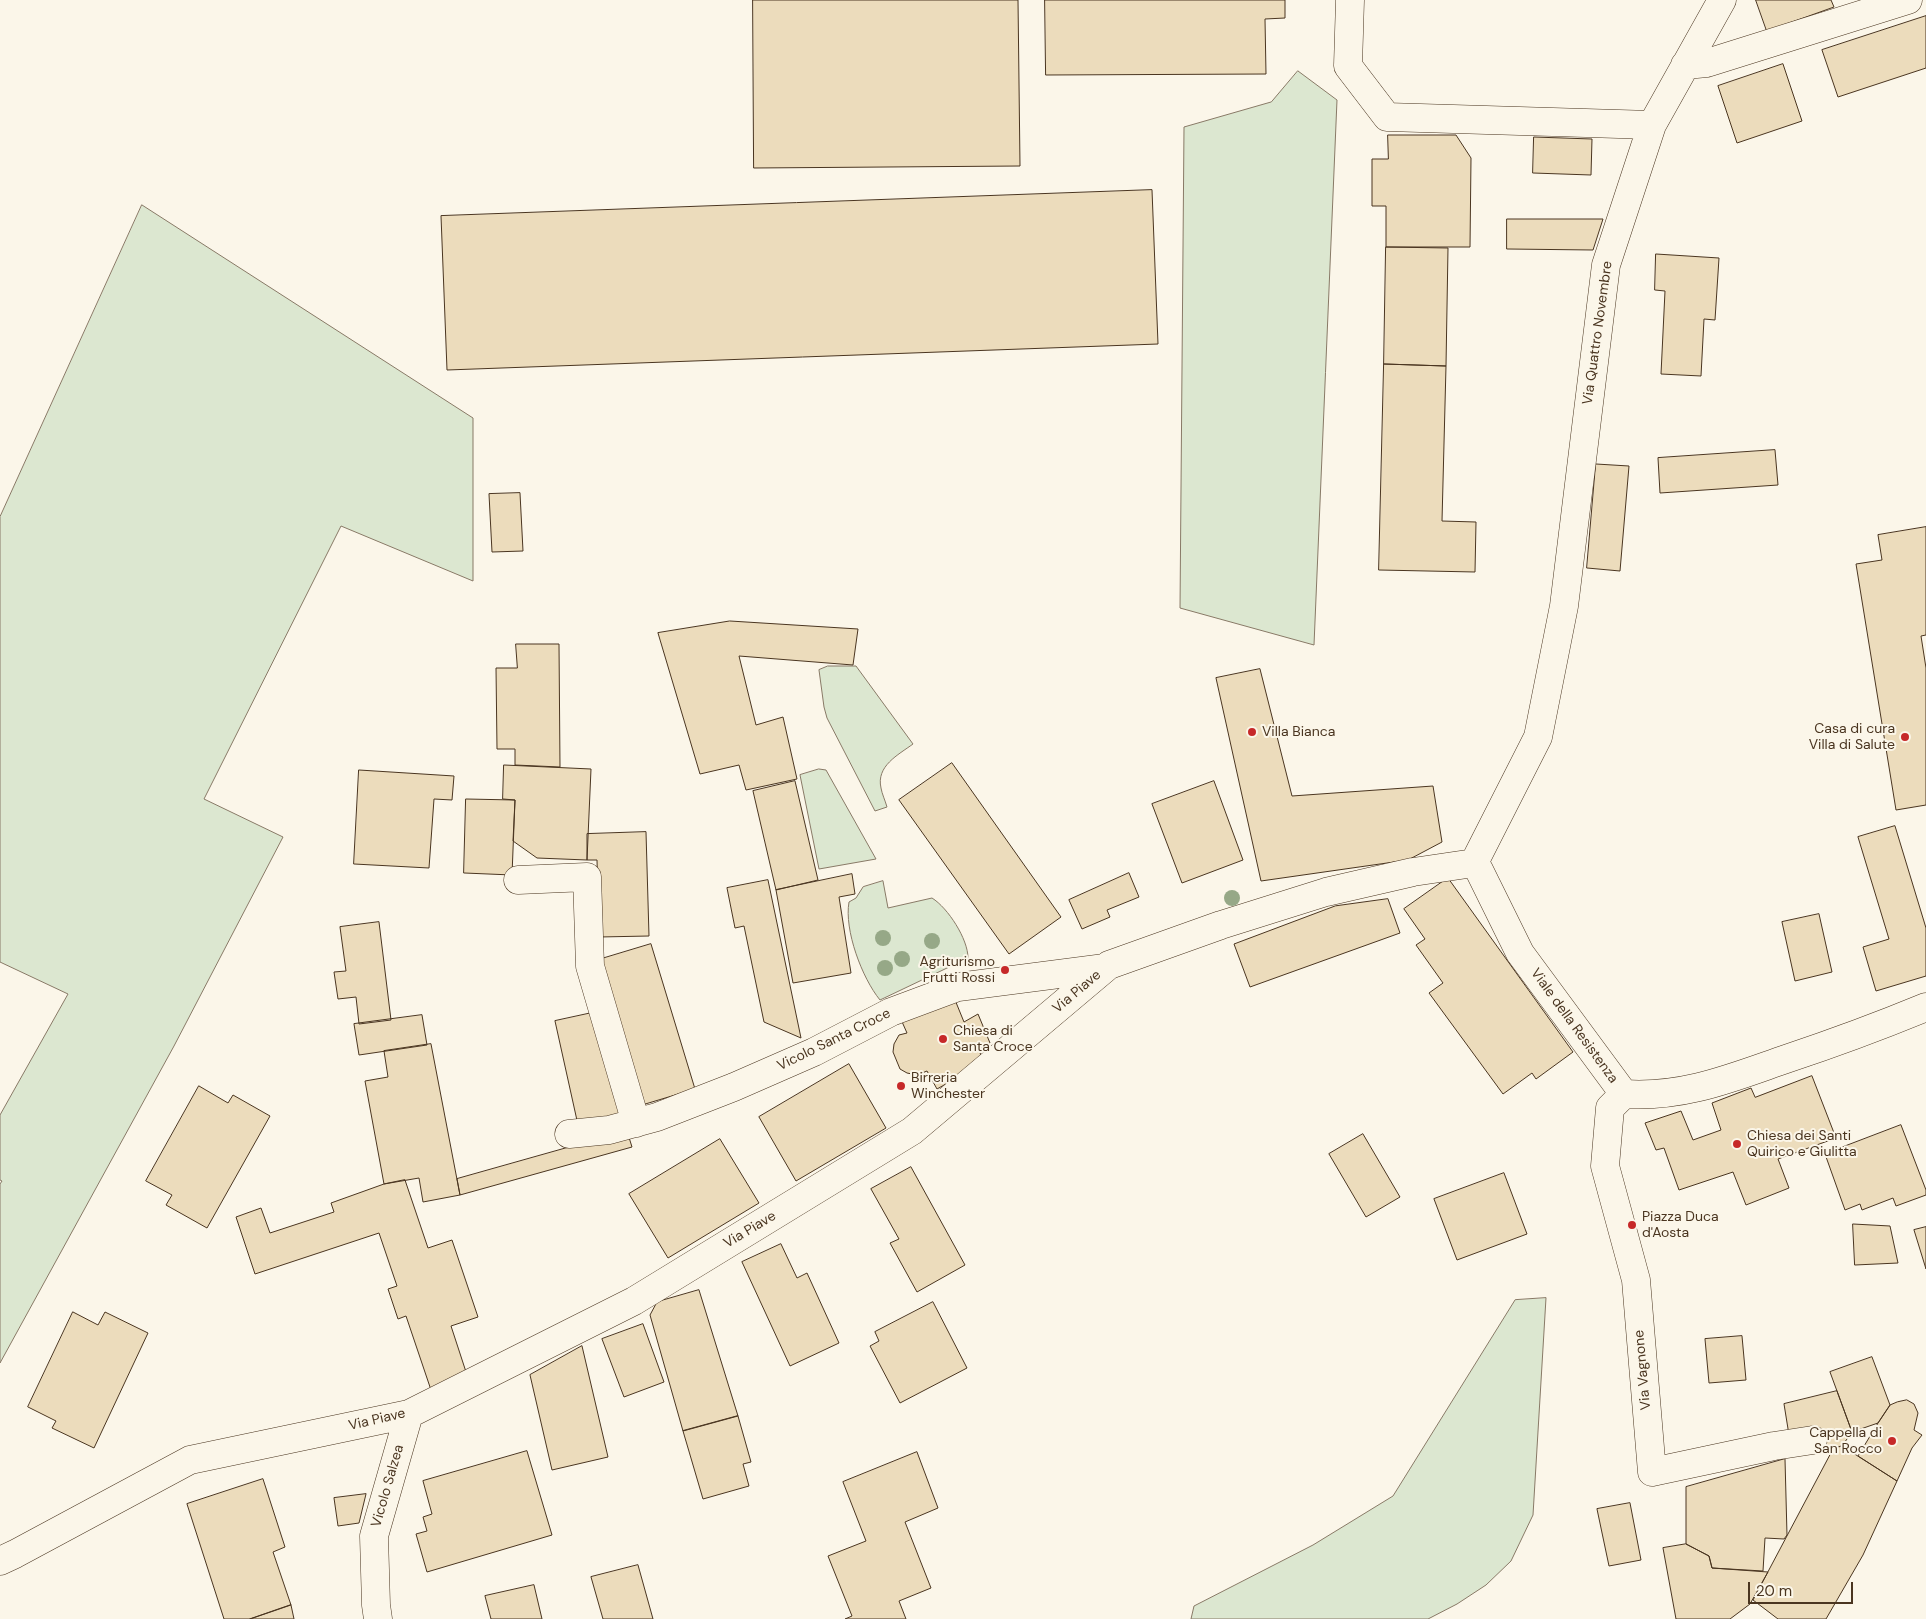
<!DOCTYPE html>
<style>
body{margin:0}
#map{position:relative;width:1926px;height:1619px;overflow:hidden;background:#fbf6e9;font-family:"DM Sans",sans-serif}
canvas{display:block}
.scale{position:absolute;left:1748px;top:1582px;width:105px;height:22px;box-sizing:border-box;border:2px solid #4a3520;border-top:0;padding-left:6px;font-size:15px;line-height:18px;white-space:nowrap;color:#4a3520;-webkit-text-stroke:4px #fbf6e9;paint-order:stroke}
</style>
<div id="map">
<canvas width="1926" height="1619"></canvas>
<div class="scale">20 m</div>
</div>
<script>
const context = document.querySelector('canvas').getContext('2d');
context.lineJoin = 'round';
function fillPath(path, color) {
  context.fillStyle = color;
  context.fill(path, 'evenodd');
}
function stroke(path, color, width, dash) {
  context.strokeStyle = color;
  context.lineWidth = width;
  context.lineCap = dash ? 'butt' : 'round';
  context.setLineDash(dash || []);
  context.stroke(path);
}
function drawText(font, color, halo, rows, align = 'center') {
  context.font = font + ' "DM Sans",sans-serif';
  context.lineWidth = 4;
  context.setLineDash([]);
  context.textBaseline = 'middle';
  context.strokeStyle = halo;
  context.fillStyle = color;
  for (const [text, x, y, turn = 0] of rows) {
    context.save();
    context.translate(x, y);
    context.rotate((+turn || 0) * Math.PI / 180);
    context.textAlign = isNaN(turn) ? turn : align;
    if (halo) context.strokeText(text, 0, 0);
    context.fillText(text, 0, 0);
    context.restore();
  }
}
const green = new Path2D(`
 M 1298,71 L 1337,100 L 1314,645 L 1180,608 L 1184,127 L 1271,102 Z
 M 142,205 L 473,418 L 473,581 L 341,526 L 204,799 L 283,837 L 174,1046 L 0,1363 L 0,1184 L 2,1181 L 0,1180 L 0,1115 L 68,994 L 0,962 L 0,517 Z
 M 828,666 L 856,666 L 913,744 C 898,755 876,766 881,788 C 882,794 885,800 887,807 L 875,811 L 827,718 L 824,707 L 819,670 Z
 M 819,769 L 826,770 L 876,859 L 819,869 L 800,775 Z
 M 883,881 L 888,908 L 932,898 C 948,908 968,939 968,958 L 880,1000 C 862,978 844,930 849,902 L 856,898 L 863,887 Z
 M 1546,1298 L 1533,1515 L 1511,1561 L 1486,1585 L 1457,1604 L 1428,1619 L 1191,1619 L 1194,1606 L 1313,1545 L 1393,1496 L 1515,1300 Z`);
const building = new Path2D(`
 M 753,0 L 1018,0 L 1020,166 L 754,168 Z
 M 1045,0 L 1285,0 L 1285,18 L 1265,19 L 1266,74 L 1046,75 Z
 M 1756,0 L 1831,0 L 1834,7 L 1767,31 Z
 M 1926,16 L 1926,68 L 1838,97 L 1822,50 Z
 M 1783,64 L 1802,121 L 1737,143 L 1718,86 Z
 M 1388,135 L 1456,135 L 1471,158 L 1470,247 L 1386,247 L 1386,206 L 1372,206 L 1372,159 L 1388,159 Z
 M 1534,137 L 1592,139 L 1591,175 L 1533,173 Z
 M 1152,190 L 1158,344 L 447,370 L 441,216 Z
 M 1507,219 L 1603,219 L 1593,250 L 1507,249 Z
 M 1386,247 L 1448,248 L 1446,366 L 1384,364 Z
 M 1656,254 L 1719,258 L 1715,320 L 1704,319 L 1701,376 L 1661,374 L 1665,291 L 1655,290 Z
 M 1384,364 L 1446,366 L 1442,521 L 1476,522 L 1475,572 L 1379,570 Z
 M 1775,450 L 1778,485 L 1660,493 L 1658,458 Z
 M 1596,464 L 1629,466 L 1620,571 L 1587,568 Z
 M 520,493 L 523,551 L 492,552 L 489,494 Z
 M 1926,527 L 1926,635 L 1921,636 L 1926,668 L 1926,805 L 1896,810 L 1856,564 L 1882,560 L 1878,535 Z
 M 730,621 L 858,629 L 853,665 L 739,656 L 756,725 L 783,717 L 797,779 L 746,790 L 739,765 L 700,774 L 658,633 Z
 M 516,644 L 559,644 L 560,767 L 515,765 L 515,749 L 497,749 L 496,668 L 517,668 Z
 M 1260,669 L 1292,796 L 1433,786 L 1442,842 L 1408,860 L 1261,881 L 1216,678 Z
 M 952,763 L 1061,917 L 1009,954 L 899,800 Z
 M 504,765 L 591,769 L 587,860 L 537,858 L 513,841 L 515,800 L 503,799 Z
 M 359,770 L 454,776 L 452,800 L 434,799 L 429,868 L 354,864 Z
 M 795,781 L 818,880 L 776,890 L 753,791 Z
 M 1214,781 L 1243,860 L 1182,883 L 1152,804 Z
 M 466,799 L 515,800 L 512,875 L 464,873 Z
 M 1895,826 L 1926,928 L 1926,976 L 1876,991 L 1863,947 L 1889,939 L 1858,837 Z
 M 646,832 L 649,936 L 599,937 L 597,860 L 587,860 L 587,834 Z
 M 1129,873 L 1139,897 L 1107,910 L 1110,917 L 1082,929 L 1069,900 Z
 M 852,874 L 855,894 L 839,897 L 851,973 L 793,983 L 776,890 Z
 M 1448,878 L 1573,1052 L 1536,1079 L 1532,1073 L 1503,1094 L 1429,993 L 1443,983 L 1416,945 L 1425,939 L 1404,909 Z
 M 768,880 L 801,1038 L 764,1022 L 744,926 L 735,928 L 727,888 Z
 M 1388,899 L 1400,933 L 1250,987 L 1234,944 L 1335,906 Z
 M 1819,914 L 1832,972 L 1795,981 L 1782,922 Z
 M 379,922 L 391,1020 L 359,1024 L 356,997 L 338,999 L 334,972 L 346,971 L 340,927 Z
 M 651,944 L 695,1089 L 642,1105 L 598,960 Z
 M 953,995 L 964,1022 L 978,1014 L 990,1043 L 979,1049 L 983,1063 L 937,1089 L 927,1071 L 917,1075 L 907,1073 L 900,1069 L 893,1052 L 894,1044 L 899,1035 L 907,1033 L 899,1015 Z
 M 601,1011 L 624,1115 L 578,1125 L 555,1021 Z
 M 422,1015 L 427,1045 L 359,1055 L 354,1024 Z
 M 431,1044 L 460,1195 L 423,1202 L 419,1178 L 384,1184 L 365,1081 L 388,1077 L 384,1051 Z
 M 849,1064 L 886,1128 L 796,1181 L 759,1117 Z
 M 1812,1076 L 1836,1138 L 1778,1159 L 1789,1188 L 1746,1205 L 1733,1172 L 1679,1190 L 1664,1148 L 1656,1150 L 1645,1123 L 1681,1111 L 1693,1140 L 1721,1130 L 1712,1103 L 1751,1088 L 1755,1097 Z
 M 199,1086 L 228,1103 L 233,1095 L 270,1116 L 207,1228 L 166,1205 L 172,1195 L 146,1181 Z
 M 1901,1125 L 1926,1190 L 1926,1195 L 1896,1206 L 1893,1198 L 1862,1210 L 1860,1204 L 1845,1210 L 1825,1154 Z
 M 627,1131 L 632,1147 L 460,1195 L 457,1179 Z
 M 1363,1134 L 1400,1197 L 1366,1217 L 1329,1154 Z
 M 720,1139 L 759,1203 L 668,1258 L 629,1194 Z
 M 911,1167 L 965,1265 L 917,1292 L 890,1243 L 899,1239 L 871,1189 Z
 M 1504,1173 L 1527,1234 L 1457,1260 L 1434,1199 Z
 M 405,1180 L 428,1248 L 452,1240 L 478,1317 L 451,1326 L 468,1378 L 431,1390 L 406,1316 L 398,1319 L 388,1289 L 397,1286 L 379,1233 L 255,1274 L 236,1217 L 261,1208 L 270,1233 L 334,1212 L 331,1203 L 384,1184 Z
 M 1853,1224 L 1890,1226 L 1898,1263 L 1855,1265 Z
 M 1926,1227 L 1926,1269 L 1914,1230 Z
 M 781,1244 L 797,1278 L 807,1273 L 839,1343 L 790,1366 L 742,1262 Z
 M 699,1290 L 738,1416 L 683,1431 L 650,1315 L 657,1302 Z
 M 933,1302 L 967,1368 L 900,1403 L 870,1346 L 879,1341 L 875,1332 Z
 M 73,1312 L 98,1325 L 105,1312 L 148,1333 L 94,1448 L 52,1428 L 56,1421 L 28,1407 Z
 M 643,1324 L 664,1382 L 624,1397 L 602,1339 Z
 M 1742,1336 L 1746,1380 L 1709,1383 L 1705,1339 Z
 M 582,1346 L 608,1457 L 552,1470 L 530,1375 Z
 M 1872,1357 L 1890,1405 L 1878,1423 L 1852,1432 L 1830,1372 Z
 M 1837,1391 L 1852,1432 L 1842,1446 L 1826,1450 L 1821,1429 L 1789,1435 L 1784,1404 Z
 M 1907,1400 L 1914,1404 L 1918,1413 L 1914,1430 L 1922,1435 L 1912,1448 L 1897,1481 L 1858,1456 L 1878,1423 L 1890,1405 L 1897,1402 Z
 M 738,1416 L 751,1462 L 743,1464 L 749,1486 L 703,1499 L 683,1431 Z
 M 1842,1446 L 1897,1481 L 1863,1555 L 1826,1619 L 1778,1619 L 1753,1600 L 1833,1449 Z
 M 527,1451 L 552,1535 L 427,1572 L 416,1534 L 427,1531 L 423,1517 L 432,1514 L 423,1481 Z
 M 917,1452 L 938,1508 L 905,1522 L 931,1588 L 899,1601 L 906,1619 L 845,1619 L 852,1616 L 828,1556 L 866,1541 L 843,1482 Z
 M 1785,1459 L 1787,1535 L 1784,1539 L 1765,1538 L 1763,1571 L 1712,1568 L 1709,1556 L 1686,1544 L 1686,1487 Z
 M 263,1479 L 285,1547 L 273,1552 L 291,1605 L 250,1619 L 224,1619 L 187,1504 Z
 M 366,1494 L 359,1523 L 338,1526 L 334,1498 Z
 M 1630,1503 L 1641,1560 L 1609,1566 L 1597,1509 Z
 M 1686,1544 L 1709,1556 L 1712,1568 L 1768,1572 L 1750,1604 L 1730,1619 L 1676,1619 L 1663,1548 Z
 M 638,1565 L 653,1619 L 603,1619 L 591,1577 Z
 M 534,1585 L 542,1619 L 491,1619 L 485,1596 Z
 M 291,1605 L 294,1619 L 250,1619 Z`);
const minor = new Path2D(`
 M 1350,0 L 1348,66 L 1387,117 L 1652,125
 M 1685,65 L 1707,63 L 1908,0
 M 1474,863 L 1538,737 L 1564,606 L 1606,265 L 1652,125 L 1722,0
 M 1474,863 L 1479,870 L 1520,953 L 1624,1094
 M 518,880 L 587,877 L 590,966 L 636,1123
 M 1624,1094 L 1610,1108 L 1605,1166 L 1636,1280 L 1652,1472 L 1774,1446 L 1813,1440
 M 1624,1094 C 1684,1098 1731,1078 1786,1059 C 1834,1043 1880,1026 1926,1007
 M 569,1134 L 609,1130 L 657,1117 L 734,1087 L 814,1052 L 891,1012 L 958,987 L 1105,968
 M 0,1561 L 15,1554 L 190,1460 L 409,1414 L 634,1301 L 912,1131 L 1109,965 L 1221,925 L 1326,892 L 1413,872 L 1474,863
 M 378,1619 L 376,1605 L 374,1536 L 409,1414`);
const trees = [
 [1232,898],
 [883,938],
 [932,941],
 [902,959],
 [885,968]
];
const markers = [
 [1252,732,5,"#c62828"],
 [1905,737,5,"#c62828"],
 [1005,970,5,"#c62828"],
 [943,1039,5,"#c62828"],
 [901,1086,5,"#c62828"],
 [1737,1144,5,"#c62828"],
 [1632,1225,5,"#c62828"],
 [1892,1441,5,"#c62828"]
];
const streetNames = [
 ["Via Quattro Novembre",1598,333,-82],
 ["Via Piave",1077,992,-40],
 ["Viale della Resistenza",1574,1026,54],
 ["Vicolo Santa Croce",834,1040,-26],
 ["Via Piave",750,1230,-31],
 ["Via Vagnone",1643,1370,-95],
 ["Via Piave",377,1420,-13],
 ["Vicolo Salzea",388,1486,-74]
];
const poiNames = [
 ["Casa di cura",1895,729,"right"],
 ["Villa di Salute",1895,745,"right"],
 ["Villa Bianca",1262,732],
 ["Agriturismo",995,962,"right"],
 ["Frutti Rossi",995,978,"right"],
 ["Chiesa di",953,1031],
 ["Santa Croce",953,1047],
 ["Birreria",911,1078],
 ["Winchester",911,1094],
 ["Chiesa dei Santi",1747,1136],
 ["Quirico e Giulitta",1747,1152],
 ["Piazza Duca",1642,1217],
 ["d'Aosta",1642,1233],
 ["Cappella di",1882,1433,"right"],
 ["San Rocco",1882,1449,"right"]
];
fillPath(green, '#dce7d0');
stroke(green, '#887966', 1);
fillPath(building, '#ecdcbc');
stroke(building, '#4a3520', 1);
stroke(minor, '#4a3520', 29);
stroke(minor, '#fbf6e9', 28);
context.fillStyle = '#96a887';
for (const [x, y] of trees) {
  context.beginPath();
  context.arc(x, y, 8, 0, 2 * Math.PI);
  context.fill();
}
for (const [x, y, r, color] of markers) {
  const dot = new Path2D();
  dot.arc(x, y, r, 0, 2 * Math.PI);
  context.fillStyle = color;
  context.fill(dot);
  stroke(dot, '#fbf6e9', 2);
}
drawText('14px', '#4a3520', '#fbf6e9', streetNames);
drawText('14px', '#4a3520', '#fbf6e9', poiNames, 'left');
</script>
